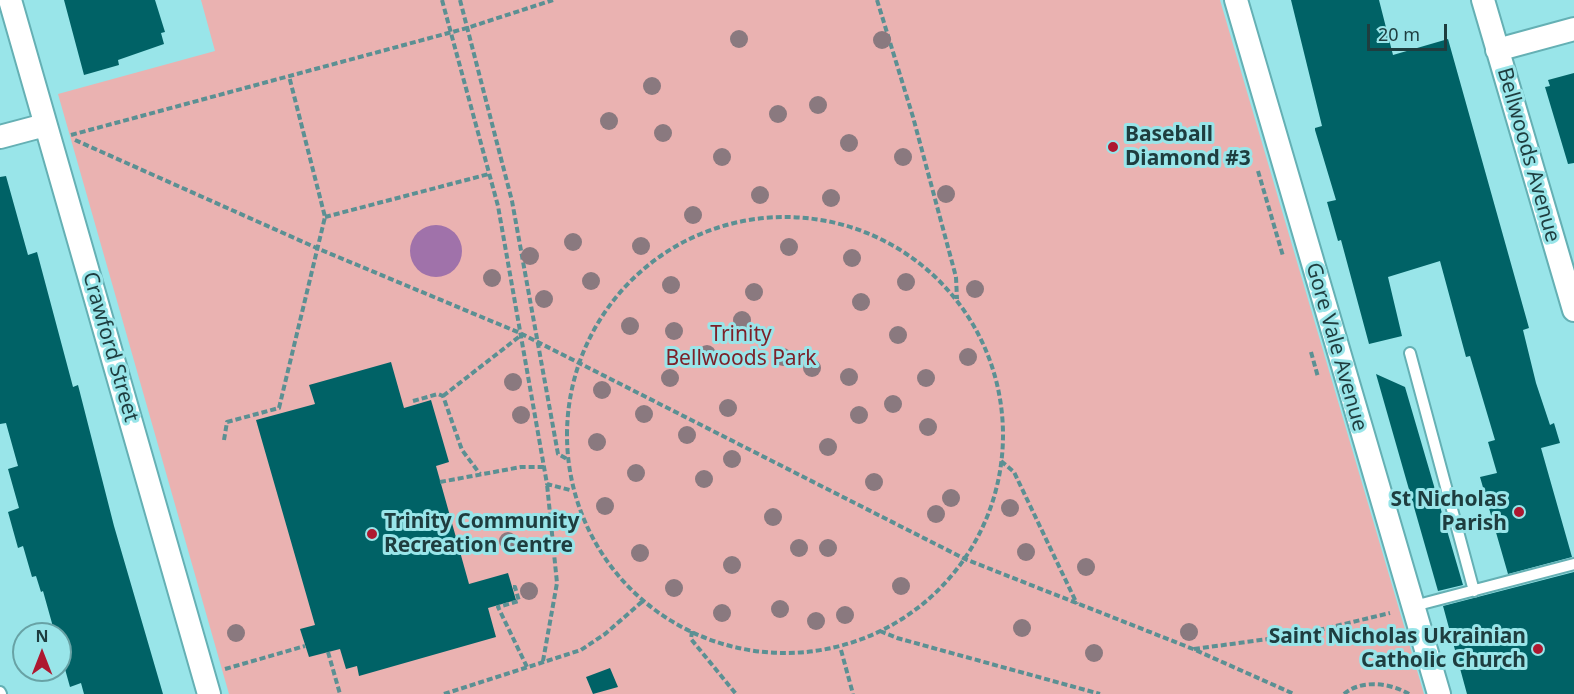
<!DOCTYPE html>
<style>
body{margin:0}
#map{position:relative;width:1574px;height:694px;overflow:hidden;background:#99e5e9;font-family:"Noto Sans",sans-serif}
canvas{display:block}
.north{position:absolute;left:12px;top:622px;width:60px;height:60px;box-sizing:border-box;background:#99e5e9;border:2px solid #68a2a5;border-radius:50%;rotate:0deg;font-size:16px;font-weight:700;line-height:24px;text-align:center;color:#1e3d3f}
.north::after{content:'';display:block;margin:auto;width:21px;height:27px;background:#ad1830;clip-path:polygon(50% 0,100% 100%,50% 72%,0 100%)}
.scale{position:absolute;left:1367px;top:24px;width:80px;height:27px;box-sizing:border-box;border:3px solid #1e3d3f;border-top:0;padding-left:8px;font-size:18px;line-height:21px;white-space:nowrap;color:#1e3d3f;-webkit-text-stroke:4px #99e5e9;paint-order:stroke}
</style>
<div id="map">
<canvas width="1574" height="694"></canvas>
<div class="north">N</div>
<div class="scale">20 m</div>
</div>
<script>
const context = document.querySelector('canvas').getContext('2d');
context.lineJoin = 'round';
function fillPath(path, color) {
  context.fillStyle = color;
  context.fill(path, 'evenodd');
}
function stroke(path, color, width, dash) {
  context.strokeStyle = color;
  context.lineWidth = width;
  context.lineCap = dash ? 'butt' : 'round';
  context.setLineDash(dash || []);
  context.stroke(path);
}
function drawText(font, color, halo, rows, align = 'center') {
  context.font = font + ' "Noto Sans",sans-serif';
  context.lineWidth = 6;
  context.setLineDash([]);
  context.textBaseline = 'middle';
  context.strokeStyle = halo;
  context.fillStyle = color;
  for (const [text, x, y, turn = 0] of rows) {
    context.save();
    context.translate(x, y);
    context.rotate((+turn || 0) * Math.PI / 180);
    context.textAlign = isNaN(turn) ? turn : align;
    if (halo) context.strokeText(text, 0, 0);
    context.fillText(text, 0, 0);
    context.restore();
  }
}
const green = new Path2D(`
 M 201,0 L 1220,0 L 1424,694 L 229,694 L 58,94 L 215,51 Z`);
const water = new Path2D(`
 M410 251a26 26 0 1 1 52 0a26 26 0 1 1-52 0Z`);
const building = new Path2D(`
 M 64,0 L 155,0 L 165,32 L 161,33 L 164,44 L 118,60 L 119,65 L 84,75 Z
 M 1291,0 L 1379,0 L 1393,55 L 1448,39 L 1529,328 L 1523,330 L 1536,383 L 1550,425 L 1554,423 L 1560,443 L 1541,448 L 1572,557 L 1508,574 L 1480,477 L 1497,473 L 1488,442 L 1495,440 L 1470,356 L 1466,357 L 1440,261 L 1388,277 L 1402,336 L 1369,344 L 1341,240 L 1338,241 L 1327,202 L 1336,200 L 1315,130 L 1315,128 L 1322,126 Z
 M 1574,73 L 1574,163 L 1568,164 L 1545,87 L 1550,86 L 1548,80 Z
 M 6,176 L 28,255 L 37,252 L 73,387 L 78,385 L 114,526 L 163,694 L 84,694 L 81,683 L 70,687 L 60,651 L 60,634 L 55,634 L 43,591 L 41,592 L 36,576 L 32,577 L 23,546 L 18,548 L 8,512 L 19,508 L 8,469 L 18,466 L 6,423 L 0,424 L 0,177 Z
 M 391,362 L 404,408 L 431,400 L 449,462 L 436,466 L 469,584 L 508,573 L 516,600 L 488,608 L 496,637 L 359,676 L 357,666 L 346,669 L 340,649 L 309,657 L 300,629 L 315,625 L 256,420 L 315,404 L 309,385 Z
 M 1376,374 L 1405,387 L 1463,585 L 1438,591 Z
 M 1574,572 L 1574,694 L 1467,694 L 1443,606 Z
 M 610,668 L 618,687 L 593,694 L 586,677 Z`);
const path = new Path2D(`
 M 442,0 L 498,206 L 547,484 L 570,490
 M 460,0 L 512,201 L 558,454 L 569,460
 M 877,0 L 913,117 L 956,277 L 957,299
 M 71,135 L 467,28 L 553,0
 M 75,140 L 319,249 L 520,333 L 965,559 L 1193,649 L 1294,694
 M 1258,171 L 1283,256
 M 325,217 L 489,174
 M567 435a218 218 0 1 1 436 0a218 218 0 1 1-436 0Z
 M 1311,352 L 1318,377
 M 443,396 L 520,336
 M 413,401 L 438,394 L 443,396 L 462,450 L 480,474
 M 224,440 L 227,422 L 279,408 L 325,217 L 289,76
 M 1001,461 L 1014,472 L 1077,604
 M 440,482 L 521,467 L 545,467
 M 513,587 L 515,587 L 519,601 L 498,607 L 527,667
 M 692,631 L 691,639 L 736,694
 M 880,631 L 897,638 L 1100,694
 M 1194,649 L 1298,635 L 1390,613
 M 841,650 L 853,694
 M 328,652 L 340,694
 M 543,661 L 557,583 L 547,484
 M 225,669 L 305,646
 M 444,694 L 581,650 L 605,634 L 644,600
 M 1344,694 C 1362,679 1390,683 1409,694`);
const lane = new Path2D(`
 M 1410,353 L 1474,591
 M 1414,606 L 1574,564
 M 0,692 L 1,694`);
const street = new Path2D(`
 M 10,0 L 209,694
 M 1236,0 L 1439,694
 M 1483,0 L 1574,310
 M 1497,50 L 1574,29
 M 0,137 L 45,125`);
const trees = [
 [739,39],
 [882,40],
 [652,86],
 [818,105],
 [778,114],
 [609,121],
 [663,133],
 [849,143],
 [722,157],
 [903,157],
 [946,194],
 [760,195],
 [831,198],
 [693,215],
 [573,242],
 [641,246],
 [789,247],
 [530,256],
 [852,258],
 [492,278],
 [591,281],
 [906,282],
 [671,285],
 [975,289],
 [754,292],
 [544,299],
 [861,302],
 [742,320],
 [630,326],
 [674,331],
 [898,335],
 [707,354],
 [783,357],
 [968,357],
 [812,368],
 [849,377],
 [670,378],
 [926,378],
 [513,382],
 [602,390],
 [893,404],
 [728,408],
 [644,414],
 [521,415],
 [859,415],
 [928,427],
 [687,435],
 [597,442],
 [828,447],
 [732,459],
 [636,473],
 [704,479],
 [874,482],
 [951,498],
 [605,506],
 [1010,508],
 [936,514],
 [773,517],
 [508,541],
 [799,548],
 [828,548],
 [1026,552],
 [640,553],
 [732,565],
 [1086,567],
 [901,586],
 [674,588],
 [529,591],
 [780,609],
 [722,613],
 [845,615],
 [816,621],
 [1022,628],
 [1189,632],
 [236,633],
 [1094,653]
];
const markers = [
 [1113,147,6,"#ad1830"],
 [1519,512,6,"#ad1830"],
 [372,534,6,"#ad1830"],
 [1538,649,6,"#ad1830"]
];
const poiNames = [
 ["Baseball",1125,135],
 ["Diamond #3",1125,159],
 ["St Nicholas",1507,500,"right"],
 ["Parish",1507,524,"right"],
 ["Trinity Community",384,522],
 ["Recreation Centre",384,546],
 ["Saint Nicholas Ukrainian",1526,637,"right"],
 ["Catholic Church",1526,661,"right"]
];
const streetNames = [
 ["Bellwoods Avenue",1528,155,74],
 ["Crawford Street",110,347,74],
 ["Gore Vale Avenue",1336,347,74]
];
const parkNames = [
 ["Trinity",741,335],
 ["Bellwoods Park",741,359]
];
fillPath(green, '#eab2b1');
fillPath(water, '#a072aa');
fillPath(building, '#006266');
stroke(lane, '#65b0b4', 14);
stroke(street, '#65b0b4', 26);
stroke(path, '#5b9093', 4, [6, 3]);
stroke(lane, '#fff', 10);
stroke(street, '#fff', 22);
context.fillStyle = '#8a797f';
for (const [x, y] of trees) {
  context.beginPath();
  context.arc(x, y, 9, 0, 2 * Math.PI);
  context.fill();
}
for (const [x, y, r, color] of markers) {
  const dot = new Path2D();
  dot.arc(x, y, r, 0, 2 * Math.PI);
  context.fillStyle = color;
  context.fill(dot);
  stroke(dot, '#99e5e9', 2);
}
drawText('bold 21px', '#1e3d3f', '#99e5e9', poiNames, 'left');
drawText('21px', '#1e3d3f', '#99e5e9', streetNames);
drawText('21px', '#7d2129', '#99e5e9', parkNames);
</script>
